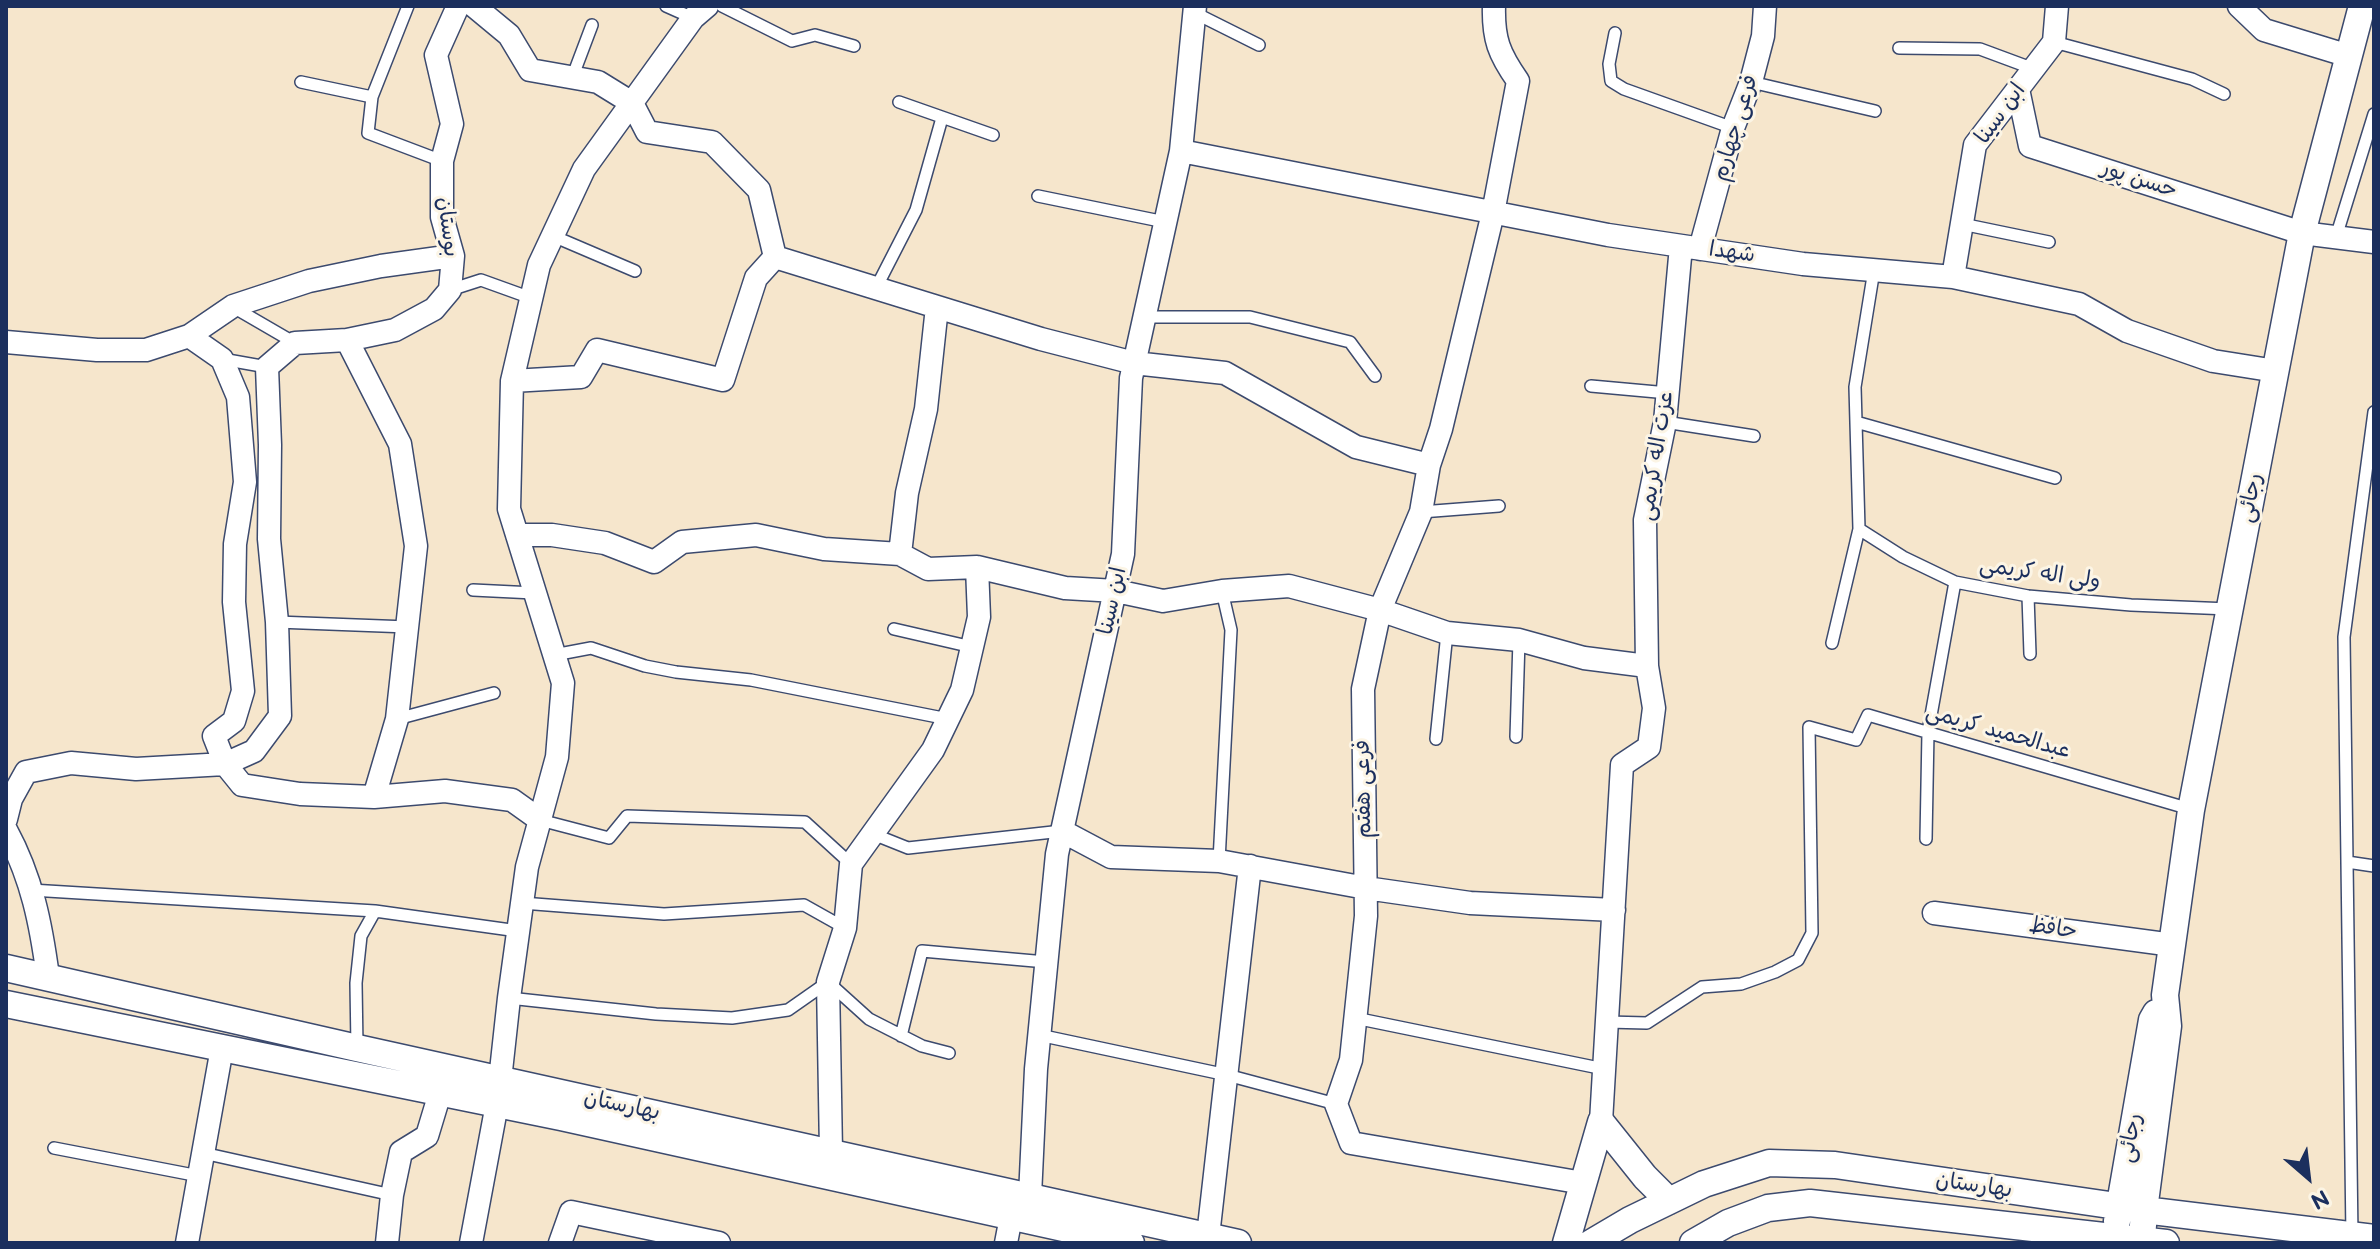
<!DOCTYPE html>
<meta charset="utf-8">
<style>
body{margin:0}
#map{position:relative;width:2380px;height:1249px;overflow:hidden;background:#f6e6cc;font-family:"Balsamiq Sans",sans-serif}
canvas{display:block}
.frame{position:absolute;inset:0;border:8px solid #1b2f5e;pointer-events:none}
.north{position:absolute;left:2268px;top:1137px;width:80px;height:80px;-webkit-text-stroke:6px #fcf5e5;paint-order:stroke;rotate:152deg;font-size:22px;font-weight:700;line-height:32px;text-align:center;color:#1b2f5e}
.north::after{content:'';display:block;margin:auto;width:28px;height:36px;background:#1b2f5e;clip-path:polygon(50% 0,100% 100%,50% 72%,0 100%)}
</style>
<div id="map">
<canvas width="2380" height="1249"></canvas>
<div class="frame"></div>
<div class="north">N</div>
</div>
<script>
const context = document.querySelector('canvas').getContext('2d');
context.lineJoin = 'round';
function stroke(path, color, width, dash) {
  context.strokeStyle = color;
  context.lineWidth = width;
  context.lineCap = dash ? 'butt' : 'round';
  context.setLineDash(dash || []);
  context.stroke(path);
}
function drawText(font, color, halo, rows, align = 'center') {
  context.font = font + ' "Balsamiq Sans","Playpen Sans Arabic",sans-serif';
  context.lineWidth = 6;
  context.setLineDash([]);
  context.textBaseline = 'middle';
  context.strokeStyle = halo;
  context.fillStyle = color;
  for (const [text, x, y, turn = 0] of rows) {
    context.save();
    context.translate(x, y);
    context.rotate((+turn || 0) * Math.PI / 180);
    context.textAlign = isNaN(turn) ? turn : align;
    if (halo) context.strokeText(text, 0, 0);
    context.fillText(text, 0, 0);
    context.restore();
  }
}
const service = new Path2D(`
 M 666,6 L 693,18
 M 722,6 L 792,41 L 815,35 L 854,46
 M 1195,13 L 1259,45
 M 1615,33 L 1609,64 L 1611,81 L 1624,89 L 1733,128
 M 2054,42 L 2192,79 L 2224,94
 M 1899,48 L 1980,49 L 2034,69
 M 572,78 L 592,25
 M 301,82 L 372,97 L 368,133 L 442,161
 M 1751,82 L 1875,111
 M 372,97 L 408,6
 M 899,102 L 993,135
 M 1038,196 L 1165,222
 M 1962,224 L 2049,242
 M 553,236 L 635,271
 M 2336,237 L 2374,114
 M 876,288 L 916,210 L 942,118
 M 450,290 L 481,280 L 531,298
 M 233,307 L 295,343
 M 1144,317 L 1250,317 L 1350,342 L 1375,376
 M 222,359 L 267,367
 M 1591,386 L 1668,393
 M 1665,422 L 1754,436
 M 1856,422 L 2055,478
 M 1421,512 L 1499,506
 M 1859,529 L 1903,557 L 1955,582 L 2028,596 L 2131,605 L 2229,609
 M 473,590 L 534,593
 M 2028,596 L 2030,654
 M 277,622 L 408,627
 M 894,629 L 972,647
 M 1832,643 L 1859,529 L 1855,387 L 1874,270
 M 554,655 L 591,648 L 645,666 L 676,672 L 751,680 L 948,719
 M 397,719 L 494,693
 M 1516,737 L 1519,640
 M 1436,739 L 1447,633
 M 540,820 L 609,838 L 627,816 L 805,822 L 851,864
 M 873,834 L 908,848 L 1062,831
 M 1926,839 L 1928,732 L 1955,582
 M 1219,861 L 1231,630 L 1222,591
 M 2347,862 L 2374,866
 M 31,890 L 375,911
 M 522,903 L 664,914 L 804,905 L 845,928
 M 509,998 L 656,1014 L 732,1018 L 788,1010 L 828,982 L 869,1019 L 922,1046 L 949,1053
 M 1355,1018 L 1604,1069
 M 1607,1022 L 1647,1023 L 1702,987 L 1741,984 L 1775,972 L 1798,960 L 1812,933 L 1809,727 L 1856,740 L 1868,715 L 2190,809
 M 1039,1035 L 1227,1075 L 1336,1104
 M 901,1036 L 922,951 L 1046,962
 M 357,1047 L 356,983 L 361,936 L 375,911 L 518,931
 M 54,1148 L 199,1176
 M 203,1153 L 392,1195
 M 2352,1236 L 2344,637 L 2374,412`);
const minor = new Path2D(`
 M 474,6 L 509,35 L 530,70 L 598,82 L 632,103 L 647,132 L 712,142 L 759,190 L 775,257 L 1041,339 L 1134,363 L 1225,373 L 1356,447 L 1429,465
 M 1494,6 C 1493,39 1499,54 1518,81 L 1493,213 L 1441,429 L 1429,465 L 1421,512 L 1380,610 L 1363,689 L 1366,916 L 1351,1060 L 1336,1104 L 1351,1143 L 1583,1183
 M 2239,6 L 2264,30 L 2349,56
 M 2018,89 L 2030,146 L 2302,233 L 2374,242
 M 1181,151 L 1608,235 L 1803,264 L 1953,277 L 2079,304 L 2127,331 L 2213,361 L 2276,371
 M 1700,249 L 1733,128 L 1751,82 L 1763,36 L 1765,6
 M 1953,277 L 1975,145 L 2054,42 L 2057,6
 M 937,307 L 926,409 L 907,493 L 900,554 L 928,569 L 977,567 L 1065,588 L 1116,591 L 1163,601 L 1222,591 L 1289,586 L 1380,610 L 1447,633 L 1519,640 L 1584,658 L 1647,666
 M 189,336 L 222,359 L 238,397 L 245,482 L 235,544 L 234,602 L 243,691 L 234,721 L 214,736 L 225,764 L 254,751 L 280,716 L 277,622 L 269,539 L 270,445 L 267,367 L 295,343 L 347,340 L 395,330 L 434,309 L 450,290 L 453,256 L 442,217 L 442,161 L 452,124 L 436,55 L 458,6
 M 347,340 L 400,444 L 416,546 L 397,719 L 374,797
 M 6,342 L 97,350 L 146,350 L 189,336 L 233,306 L 309,281 L 381,266 L 453,256
 M 512,381 L 581,377 L 597,350 L 723,380 L 756,278 L 775,257
 M 517,535 L 552,535 L 605,543 L 654,562 L 682,542 L 756,535 L 824,549 L 900,554
 M 6,819 L 11,799 L 26,772 L 71,763 L 136,769 L 225,764 L 242,785 L 300,794 L 374,797 L 445,791 L 512,800 L 540,820
 M 6,830 C 32,878 41,924 48,977
 M 1062,831 L 1111,857 L 1219,861 L 1366,888 L 1470,903 L 1614,910
 M 1934,913 L 2173,945
 M 500,1080 L 509,998 L 527,867 L 557,757 L 563,683 L 509,509 L 512,381 L 539,265 L 584,169 L 693,18 L 707,6
 M 1601,1122 L 1622,765 L 1649,747 L 1654,708 L 1647,666 L 1645,520 L 1665,422 L 1681,246
 M 831,1152 L 828,982 L 845,928 L 851,864 L 933,750 L 962,690 L 979,617 L 977,567
 M 1030,1196 L 1036,1069 L 1057,854 L 1123,554 L 1131,378 L 1181,151 L 1195,6
 M 1208,1236 L 1250,866
 M 187,1243 L 222,1048
 M 387,1243 L 392,1195 L 401,1152 L 427,1136 L 440,1093
 M 471,1243 L 497,1104
 M 560,1243 L 571,1212 L 719,1243
 M 1006,1243 L 1011,1217`);
const tertiary = new Path2D(`
 M 6,968 L 357,1048 L 1238,1243
 M 6,1004 L 561,1117 L 1131,1243
 M 2117,1221 L 2152,1020 L 2156,1013
 M 2142,1240 L 2144,1210 L 2168,1026 L 2165,995 L 2191,810 L 2302,233 L 2362,6
 M 1566,1243 L 1601,1122 L 1645,1177 L 1669,1201
 M 1591,1243 L 1630,1220 L 1704,1184 L 1769,1163 L 1835,1165 L 2144,1210 L 2374,1238
 M 1693,1243 L 1728,1223 L 1768,1208 L 1810,1203 L 2166,1243`);
const streetNames = [
 ["ابن سینا",2001,114,-54],
 ["فرعی چهارم",1736,128,-73],
 ["حسن پور",2139,180,18],
 ["بوستان",447,227,83],
 ["شهدا",1732,253,8],
 ["عزت اله کریمی",1657,456,-81],
 ["رجائی",2251,498,-79],
 ["ولی اله کریمی",2040,574,8],
 ["ابن سینا",1113,601,-78],
 ["عبدالحمید کریمی",1998,732,16],
 ["فرعی هفتم",1364,789,-91],
 ["حافظ",2053,929,8],
 ["بهارستان",622,1106,12],
 ["رجائی",2131,1138,-80],
 ["بهارستان",1974,1186,8]
];
stroke(service, '#3c4a6e', 14);
stroke(minor, '#3c4a6e', 25);
stroke(tertiary, '#3c4a6e', 29);
stroke(service, '#fff', 11);
stroke(minor, '#fff', 22);
stroke(tertiary, '#fff', 26);
drawText('22px', '#1b2f5e', '#fcf5e5', streetNames);
</script>
